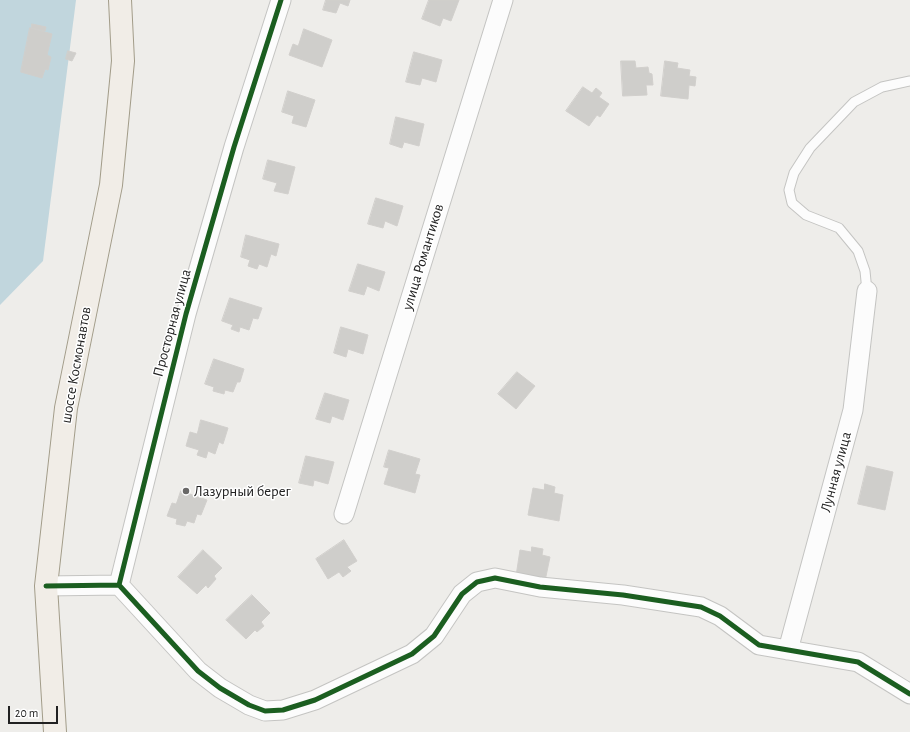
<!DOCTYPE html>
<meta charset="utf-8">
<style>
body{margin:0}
#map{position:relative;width:910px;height:732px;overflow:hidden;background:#eeedea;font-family:"Alegreya Sans",sans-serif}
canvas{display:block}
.scale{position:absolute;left:8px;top:706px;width:50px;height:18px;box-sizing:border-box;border:2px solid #212121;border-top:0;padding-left:5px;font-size:12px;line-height:14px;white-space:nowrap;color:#212121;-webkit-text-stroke:3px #fff;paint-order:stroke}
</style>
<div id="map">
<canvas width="910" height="732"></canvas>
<div class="scale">20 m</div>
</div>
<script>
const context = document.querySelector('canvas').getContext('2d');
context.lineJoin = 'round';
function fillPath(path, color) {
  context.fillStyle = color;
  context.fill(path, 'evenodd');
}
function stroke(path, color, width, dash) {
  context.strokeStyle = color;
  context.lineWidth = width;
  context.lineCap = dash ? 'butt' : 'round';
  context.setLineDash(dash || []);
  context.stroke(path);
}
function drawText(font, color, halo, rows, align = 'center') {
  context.font = font + ' "Alegreya Sans",sans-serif';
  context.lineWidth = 3;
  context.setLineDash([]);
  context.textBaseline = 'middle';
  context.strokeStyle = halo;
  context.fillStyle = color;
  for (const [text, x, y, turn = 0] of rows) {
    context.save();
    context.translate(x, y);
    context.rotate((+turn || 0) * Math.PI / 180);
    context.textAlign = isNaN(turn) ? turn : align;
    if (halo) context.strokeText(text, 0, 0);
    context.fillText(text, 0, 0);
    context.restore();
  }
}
const water = new Path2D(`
 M 0,0 L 76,0 L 43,261 L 0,305 Z`);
const building = new Path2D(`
 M 326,0 L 350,0 L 348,6 L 340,3 L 336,13 L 323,10 Z
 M 429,0 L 459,0 L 451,21 L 443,18 L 440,26 L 422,19 Z
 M 32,24 L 46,27 L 45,31 L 32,28 Z
 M 30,28 L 52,34 L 47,55 L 51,57 L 48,70 L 45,69 L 42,78 L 21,72 Z
 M 304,29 L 332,40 L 322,67 L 289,55 L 293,44 L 298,46 Z
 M 68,51 L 76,53 L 72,61 L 66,59 Z
 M 414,52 L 442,60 L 436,82 L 422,78 L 420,85 L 406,82 Z
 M 621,61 L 635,61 L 636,68 L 648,67 L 649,73 L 652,74 L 653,85 L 646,85 L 647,95 L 623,96 Z
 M 665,61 L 678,63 L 677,68 L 690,70 L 689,76 L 696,77 L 695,86 L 689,85 L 688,99 L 661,96 Z
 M 583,87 L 592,93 L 596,88 L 602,93 L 599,97 L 609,104 L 600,117 L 597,115 L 589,126 L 566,111 Z
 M 288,91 L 315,100 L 306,127 L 292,123 L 294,116 L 282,112 Z
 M 396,117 L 424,124 L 419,146 L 404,142 L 402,148 L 390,144 Z
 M 268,160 L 295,167 L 288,194 L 274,191 L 277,183 L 263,179 Z
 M 376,198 L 403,206 L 397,226 L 385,221 L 383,228 L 368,224 Z
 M 246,235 L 279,244 L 276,256 L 271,254 L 267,267 L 259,264 L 257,269 L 248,266 L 250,260 L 241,257 Z
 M 358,264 L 385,272 L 379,291 L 367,286 L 364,295 L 349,291 Z
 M 230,298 L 262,308 L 258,319 L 253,318 L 249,330 L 240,327 L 239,332 L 231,329 L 233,325 L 222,321 Z
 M 341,327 L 368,335 L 363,354 L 348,349 L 346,357 L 334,353 Z
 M 214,359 L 244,369 L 240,382 L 237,382 L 233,392 L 225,390 L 224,394 L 213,391 L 214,387 L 205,384 Z
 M 517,372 L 535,386 L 516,409 L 498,394 Z
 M 325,393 L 349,400 L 343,420 L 332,416 L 330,423 L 316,419 Z
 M 201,420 L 228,428 L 223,444 L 219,442 L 215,454 L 208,451 L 206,458 L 197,455 L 199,450 L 186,446 L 190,432 L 197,434 Z
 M 389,450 L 420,459 L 415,474 L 420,475 L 415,493 L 384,484 L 389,468 L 384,467 Z
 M 306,456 L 334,462 L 328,484 L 314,480 L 313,486 L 299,483 Z
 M 867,466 L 893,472 L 885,510 L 858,504 Z
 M 545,484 L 555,487 L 554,493 L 563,495 L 559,521 L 528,515 L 533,488 L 544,490 Z
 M 181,491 L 207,500 L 201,515 L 197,514 L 194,523 L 187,521 L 185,526 L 176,524 L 177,519 L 167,516 L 172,503 L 176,504 Z
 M 344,540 L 357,561 L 347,567 L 351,571 L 343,577 L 339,572 L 328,579 L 316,559 Z
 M 532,547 L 543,549 L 542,555 L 550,557 L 545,581 L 516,576 L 520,550 L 531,552 Z
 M 203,550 L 222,568 L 214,576 L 216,579 L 208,588 L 206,585 L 197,594 L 178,577 Z
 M 252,595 L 270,613 L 261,622 L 264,626 L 257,632 L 255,630 L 246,639 L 226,620 Z`);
const service = new Path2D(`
 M 867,291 L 865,271 L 858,251 L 839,228 L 806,215 L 792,203 L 789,190 L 794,173 L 810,148 L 854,102 L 882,87 L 910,81`);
const minor = new Path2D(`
 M 344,514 L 503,0
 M 119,585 L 198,671 L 220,688 L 249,705 L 265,711 L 283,710 L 315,700 L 412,654 L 434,636 L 462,594 L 477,582 L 495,578 L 540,587 L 623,595 L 701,607 L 720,616 L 759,645 L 858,662 L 910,694
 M 46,586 L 119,585 L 186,314 L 234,147 L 281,0
 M 788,650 L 853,410 L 867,291`);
const primary = new Path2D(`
 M 55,732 L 46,586 L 66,408 L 111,185 L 123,61 L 120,0`);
const cycleway = new Path2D(`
 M 119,585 L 198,671 L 220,688 L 249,705 L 265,711 L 283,710 L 315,700 L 412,654 L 434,636 L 462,594 L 477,582 L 495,578 L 540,587 L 623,595 L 701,607 L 720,616 L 759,645 L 858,662 L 910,694
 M 46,586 L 119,585 L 186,314 L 234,147 L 281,0`);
const markers = [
 [186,491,4,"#696867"]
];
const streetNames = [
 ["улица Романтиков",423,257,-73],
 ["Просторная улица",172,323,-75],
 ["шоссе Космонавтов",76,365,-80],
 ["Лунная улица",836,472,-75]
];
const poiNames = [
 ["Лазурный берег",194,491]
];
fillPath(water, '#c1d6dd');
fillPath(building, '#cfcecb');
stroke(building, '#d1cfcc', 1);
stroke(service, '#c4c4c2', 11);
stroke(minor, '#c4c4c2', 21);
stroke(primary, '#a29c89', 24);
stroke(service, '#fcfcfc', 9);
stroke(minor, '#fcfcfc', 19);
stroke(primary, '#f1ede7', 22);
stroke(cycleway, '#1b5e20', 5);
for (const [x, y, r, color] of markers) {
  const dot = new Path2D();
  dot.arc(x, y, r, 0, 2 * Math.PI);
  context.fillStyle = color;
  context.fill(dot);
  stroke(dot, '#fff', 1.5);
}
drawText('15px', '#212121', '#fff', streetNames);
drawText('15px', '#212121', '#fff', poiNames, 'left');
</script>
